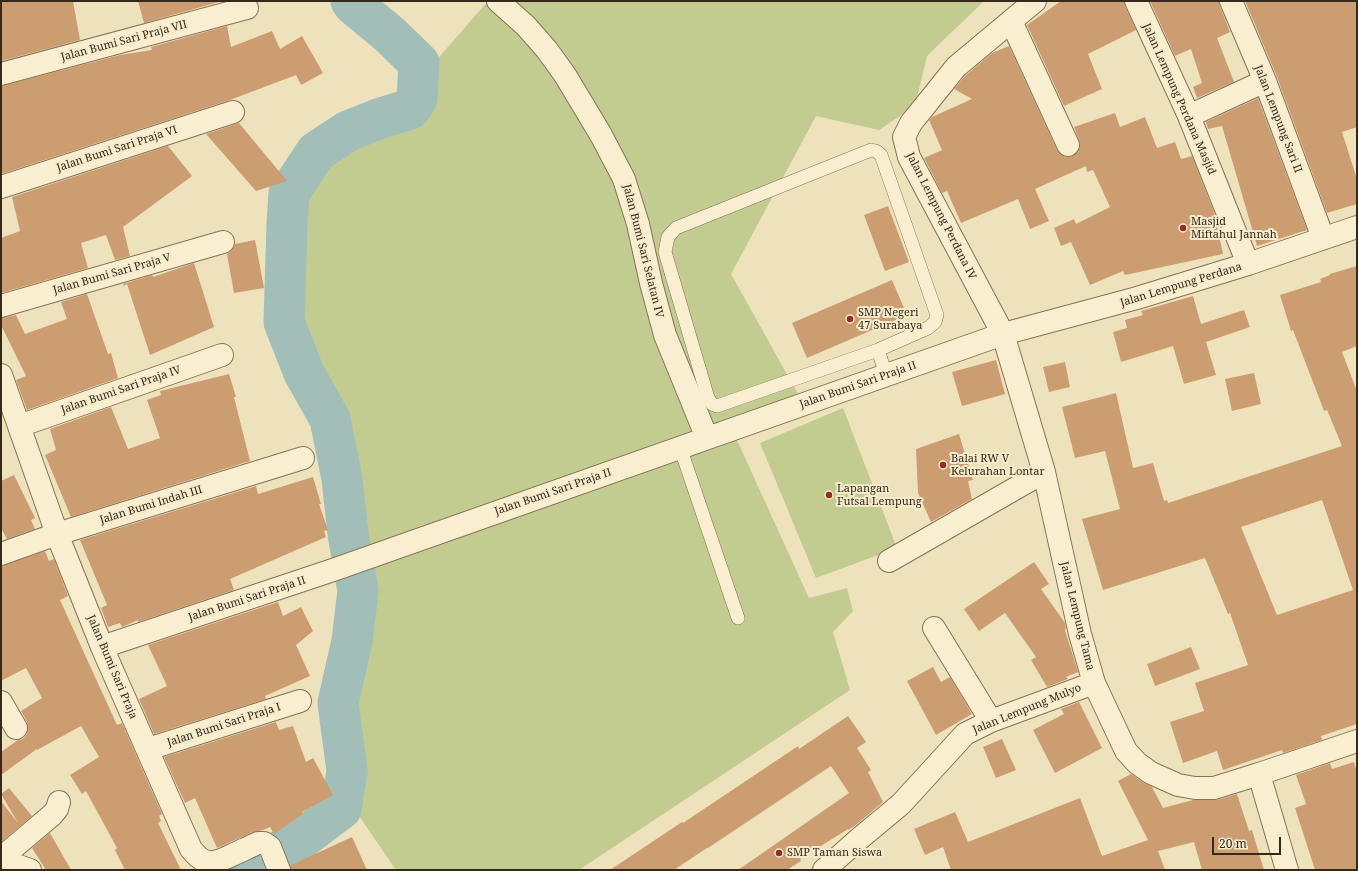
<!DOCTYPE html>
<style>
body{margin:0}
#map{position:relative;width:1358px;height:871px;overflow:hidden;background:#eee2bd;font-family:"Noto Serif",serif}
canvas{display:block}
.frame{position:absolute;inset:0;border:2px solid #35291b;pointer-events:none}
.scale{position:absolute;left:1212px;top:837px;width:69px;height:18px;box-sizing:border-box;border:2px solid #35291b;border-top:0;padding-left:5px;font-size:12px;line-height:14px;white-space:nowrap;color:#35291b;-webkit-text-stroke:3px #f6eccc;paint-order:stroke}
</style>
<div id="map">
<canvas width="1358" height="871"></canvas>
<div class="frame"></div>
<div class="scale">20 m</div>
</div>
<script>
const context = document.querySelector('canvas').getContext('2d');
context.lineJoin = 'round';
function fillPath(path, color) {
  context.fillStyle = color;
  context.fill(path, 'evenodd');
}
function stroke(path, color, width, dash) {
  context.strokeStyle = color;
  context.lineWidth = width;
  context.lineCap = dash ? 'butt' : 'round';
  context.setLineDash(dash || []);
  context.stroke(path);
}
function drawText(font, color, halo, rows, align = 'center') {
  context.font = font + ' "Noto Serif",serif';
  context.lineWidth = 4;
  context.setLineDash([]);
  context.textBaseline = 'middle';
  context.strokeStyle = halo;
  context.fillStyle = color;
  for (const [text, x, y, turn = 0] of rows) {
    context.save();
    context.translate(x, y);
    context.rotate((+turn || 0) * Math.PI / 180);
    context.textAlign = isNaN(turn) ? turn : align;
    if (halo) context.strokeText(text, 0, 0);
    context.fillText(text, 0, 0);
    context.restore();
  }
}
const green = new Path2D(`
 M 488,1 L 984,1 L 927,56 L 915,106 L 879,130 L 816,116 L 731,274 L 802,401 L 736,438 L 809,598 L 847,588 L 853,611 L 833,632 L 850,690 L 579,870 L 396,870 L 355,810 L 357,792 L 351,710 L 372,643 L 375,570 L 341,424 L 299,322 L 294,293 L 301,194 L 343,148 L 403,127 L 426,108 L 433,64 Z
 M 843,408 L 897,548 L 816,578 L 760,443 Z`);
const river = new Path2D(`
 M 251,870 L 257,864 L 304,837 L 341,809 L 347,771 L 338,703 L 352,641 L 358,591 L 348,534 L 342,479 L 330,419 L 304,373 L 284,322 L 287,224 L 289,193 L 316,152 L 348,131 L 381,118 L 410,109 L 417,99 L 419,63 L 389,34 L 354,5 L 351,1`);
const building = new Path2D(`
 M 1,1 L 73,1 L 80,40 L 1,61 Z
 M 138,1 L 219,1 L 219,2 L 144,23 Z
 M 1061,1 L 1124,1 L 1125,6 L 1136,30 L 1088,54 L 1102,89 L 1064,106 L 1027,25 Z
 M 1150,1 L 1219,1 L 1220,6 L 1230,32 L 1217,38 L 1234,82 L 1197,98 L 1193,87 L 1202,83 L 1191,49 L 1175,56 Z
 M 1245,1 L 1357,1 L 1357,127 L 1342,132 L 1357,179 L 1357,204 L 1327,213 L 1277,77 Z
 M 227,26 L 231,47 L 272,31 L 280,49 L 302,36 L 323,73 L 301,85 L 296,75 L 230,100 L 1,174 L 1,86 L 120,55 L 152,50 L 151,47 Z
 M 1009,46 L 1057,150 L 1061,155 L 1066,157 L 1073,156 L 1078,152 L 1080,147 L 1079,140 L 1074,127 L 1115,113 L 1120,127 L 1145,117 L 1157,148 L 1175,142 L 1181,159 L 1192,156 L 1214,212 L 1223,254 L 1125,275 L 1123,271 L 1090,285 L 1071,242 L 1061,246 L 1054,228 L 1074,219 L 1076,224 L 1110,207 L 1093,170 L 1087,172 L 1086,166 L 1035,189 L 1049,221 L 1030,229 L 1018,199 L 961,223 L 947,191 L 942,193 L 924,158 L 942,150 L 929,120 L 932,117 L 972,99 L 954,89 L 965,76 L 992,53 Z
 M 1258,98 L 1307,230 L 1257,246 L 1222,126 L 1208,129 L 1206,122 Z
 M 239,123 L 287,181 L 256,191 L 206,134 Z
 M 168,146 L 192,176 L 123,227 L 130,256 L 115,260 L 106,235 L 81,243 L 88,268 L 1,293 L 1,238 L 20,231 L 12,197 Z
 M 888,206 L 909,262 L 885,271 L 864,215 Z
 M 255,240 L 264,288 L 234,293 L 227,254 L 232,250 L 235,244 Z
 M 194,263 L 214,327 L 150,355 L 127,284 L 124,286 L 123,284 L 152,275 L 153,277 Z
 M 1357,266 L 1357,346 L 1342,352 L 1357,391 L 1357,724 L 1321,736 L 1322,740 L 1283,753 L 1282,750 L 1223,770 L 1217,751 L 1183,763 L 1170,722 L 1204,711 L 1195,683 L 1248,665 L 1230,613 L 1228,614 L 1205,558 L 1103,590 L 1082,519 L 1120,509 L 1105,451 L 1075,458 L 1062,407 L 1116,393 L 1133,468 L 1153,463 L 1164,501 L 1167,500 L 1168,503 L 1342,446 L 1327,410 L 1324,411 L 1293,330 L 1291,331 L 1280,295 L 1321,282 L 1320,279 L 1330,275 L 1330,274 ZM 1322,500 L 1353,590 L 1277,615 L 1241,527 Z
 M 892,280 L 907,315 L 807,358 L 792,323 Z
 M 87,294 L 108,354 L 111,353 L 118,378 L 27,410 L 16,380 L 26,376 L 1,325 L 1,318 L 16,315 L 25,334 L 67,319 L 61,302 Z
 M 1193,296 L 1201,324 L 1244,310 L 1250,327 L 1206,342 L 1216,375 L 1184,384 L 1173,346 L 1121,362 L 1113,332 L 1127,328 L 1125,320 L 1143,315 L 1141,311 Z
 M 996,360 L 1005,394 L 962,406 L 952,372 Z
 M 1065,362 L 1070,387 L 1049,392 L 1043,367 Z
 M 1254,373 L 1261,404 L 1232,411 L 1225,379 Z
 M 229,374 L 236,397 L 234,397 L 250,461 L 71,517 L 45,455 L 56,450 L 50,429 L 111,407 L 128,449 L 160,438 L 147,400 L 161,395 L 160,391 Z
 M 959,434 L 973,480 L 968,481 L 972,499 L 931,522 L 918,493 L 916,449 Z
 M 14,475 L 35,518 L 31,520 L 35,529 L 7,539 L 1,528 L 1,481 Z
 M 313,477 L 321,504 L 319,504 L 328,530 L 324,531 L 326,537 L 230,579 L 234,590 L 138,622 L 138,620 L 122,627 L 120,623 L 108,627 L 101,608 L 107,605 L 80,540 L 256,486 L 258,494 Z
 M 45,551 L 49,561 L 54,559 L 68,596 L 60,600 L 117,725 L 122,723 L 162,814 L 159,816 L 161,821 L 158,823 L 181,870 L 125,870 L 115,850 L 117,848 L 86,791 L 82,794 L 70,775 L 99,757 L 81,726 L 37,750 L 37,749 L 1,775 L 1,752 L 18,740 L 23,739 L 27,734 L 28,728 L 27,722 L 21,711 L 42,698 L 26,668 L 1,681 L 1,566 Z
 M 1034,562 L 1049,584 L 1041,589 L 1065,623 L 1066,629 L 1065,630 L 1078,672 L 1066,677 L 1068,679 L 1047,687 L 1031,660 L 1036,657 L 1005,613 L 979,631 L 964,609 Z
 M 278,602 L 283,616 L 301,607 L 313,631 L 296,645 L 310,676 L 265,696 L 266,699 L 154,734 L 139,699 L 167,686 L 148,645 Z
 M 1191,647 L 1200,669 L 1155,686 L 1147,664 Z
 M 933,667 L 941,682 L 950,677 L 972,714 L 936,735 L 907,681 Z
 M 1079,702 L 1102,748 L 1055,773 L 1033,730 L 1064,714 L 1061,709 Z
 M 848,716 L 866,742 L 857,748 L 871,770 L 868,772 L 883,802 L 856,825 L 848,830 L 848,829 L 800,859 L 801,861 L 787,870 L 738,870 L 849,793 L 831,766 L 708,848 L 707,848 L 674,870 L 610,870 L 682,822 L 683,823 L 798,746 L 799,749 Z
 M 276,722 L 279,730 L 293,726 L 306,762 L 313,758 L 333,795 L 302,812 L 303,814 L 274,834 L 270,827 L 263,830 L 253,832 L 217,848 L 195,798 L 185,803 L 164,757 Z
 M 1002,739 L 1016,770 L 996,778 L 983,747 Z
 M 1354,762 L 1357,772 L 1357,870 L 1315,870 L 1295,808 L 1306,804 L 1296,775 L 1330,763 L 1332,769 Z
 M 1131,774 L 1144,783 L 1152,787 L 1163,808 L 1193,800 L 1217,800 L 1237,794 L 1249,831 L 1252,830 L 1264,870 L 1202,870 L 1194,842 L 1158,851 L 1165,870 L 951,870 L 943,847 L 925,855 L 914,829 L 955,812 L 968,842 L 1080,798 L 1102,856 L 1148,840 L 1118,781 Z
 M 9,788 L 32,816 L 1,842 L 1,801 L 18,823 L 1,794 Z
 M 50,833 L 71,870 L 46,870 L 32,848 Z
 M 352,837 L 367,870 L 291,870 L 291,865 Z`);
const service = new Path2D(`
 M 871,150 L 876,151 L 881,155 L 937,315 L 935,322 L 928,328 L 878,350 L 717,406 L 712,404 L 708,398 L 665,252 L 668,237 L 676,228 Z
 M 878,350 L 886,375
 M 680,447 L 738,618`);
const minor = new Path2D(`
 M 498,1 L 526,26 L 547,50 L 565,75 L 601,135 L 624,179 L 638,224 L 651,283 L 665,335 L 707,438
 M 1035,1 L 956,67 L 924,107 L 911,123 L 904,137 L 909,157 L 1003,334 L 1044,472 L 1080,634 L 1094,683 L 1126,751 L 1137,763 L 1151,773 L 1178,785 L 1195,788 L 1214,788 L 1259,774
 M 1136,1 L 1189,116 L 1248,264
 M 1231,1 L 1265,81 L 1323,238
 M 1011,21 L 1068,145
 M 1,74 L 247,8
 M 1189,116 L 1265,81
 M 1,187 L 233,112
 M 1,306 L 223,242
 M 1,375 L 57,534 L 102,647 L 191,849 C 205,867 214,864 232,855 C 241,851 249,847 258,843 L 264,843 L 270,847 L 279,870
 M 19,426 L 222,355
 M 1,554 L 57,534 L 303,458
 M 889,561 L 1044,472
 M 934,628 L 991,721
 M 102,647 L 333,570 L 1003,334 L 1137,298 L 1248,264 L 1357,227
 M 1,702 L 16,728
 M 148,749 L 300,701
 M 1,858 L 52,815 L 57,809 L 59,802
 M 1,860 L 30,870
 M 824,870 L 859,839 L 901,804 L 965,734 L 991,721 L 1094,683`);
const tertiary = new Path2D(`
 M 1287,870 L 1259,774 L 1357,741`);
const markers = [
 [1183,228,4,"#962a25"],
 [850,319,4,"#962a25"],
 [943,465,4,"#962a25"],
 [829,495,4,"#962a25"],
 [779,853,4,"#962a25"]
];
const streetNames = [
 ["Jalan Bumi Sari Praja VII",124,41,-15],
 ["Jalan Lempung Perdana Masjid",1179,99,66],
 ["Jalan Lempung Sari II",1278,119,69],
 ["Jalan Bumi Sari Praja VI",117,149,-18],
 ["Jalan Lempung Perdana IV",941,216,63],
 ["Jalan Bumi Sari Selatan IV",643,251,76],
 ["Jalan Bumi Sari Praja V",112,274,-16],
 ["Jalan Lempung Perdana",1181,285,-17],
 ["Jalan Bumi Sari Praja II",858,385,-19],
 ["Jalan Bumi Sari Praja IV",121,390,-19],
 ["Jalan Bumi Sari Praja II",553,492,-19],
 ["Jalan Bumi Indah III",151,505,-17],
 ["Jalan Bumi Sari Praja II",247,599,-18],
 ["Jalan Lempung Tama",1077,616,76],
 ["Jalan Bumi Sari Praja",112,667,67],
 ["Jalan Lempung Mulyo",1027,709,-22],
 ["Jalan Bumi Sari Praja I",224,725,-18]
];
const poiNames = [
 ["Masjid",1191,222],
 ["Miftahul Jannah",1191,235],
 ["SMP Negeri",858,313],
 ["47 Surabaya",858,326],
 ["Balai RW V",951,459],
 ["Kelurahan Lontar",951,472],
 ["Lapangan",837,489],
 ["Futsal Lempung",837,502],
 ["SMP Taman Siswa",787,853]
];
fillPath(green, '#c2cc91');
stroke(river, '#a1bfb8', 41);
fillPath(building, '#cd9d72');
stroke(service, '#867256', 14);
stroke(minor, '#867256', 24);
stroke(tertiary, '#867256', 24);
stroke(service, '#f9efd0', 13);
stroke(minor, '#f9efd0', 22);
stroke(tertiary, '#f9efd0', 22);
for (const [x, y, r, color] of markers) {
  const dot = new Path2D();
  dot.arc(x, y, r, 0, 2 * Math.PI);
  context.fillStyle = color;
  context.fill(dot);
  stroke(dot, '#f6eccc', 1.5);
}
drawText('11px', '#35291b', '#f6eccc', streetNames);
drawText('11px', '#35291b', '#f6eccc', poiNames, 'left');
</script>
